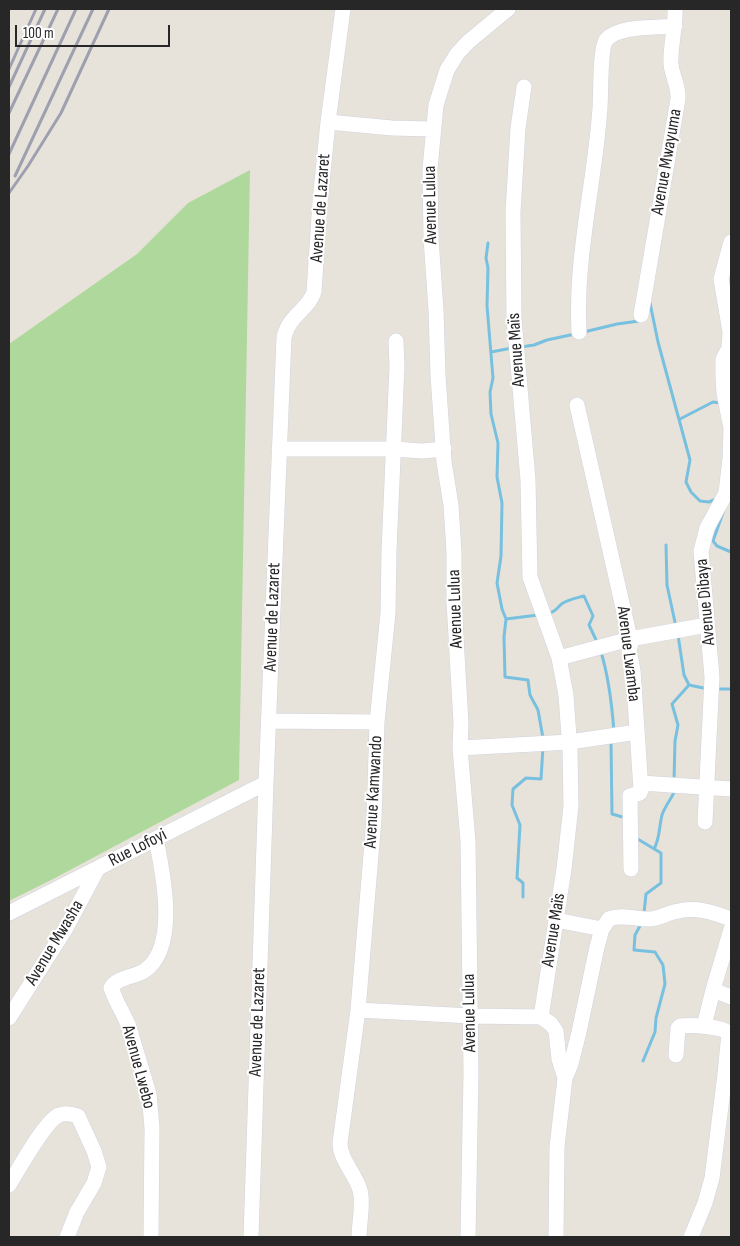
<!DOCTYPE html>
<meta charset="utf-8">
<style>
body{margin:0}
#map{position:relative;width:740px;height:1246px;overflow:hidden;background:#e8e3da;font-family:"Sofia Sans Condensed",sans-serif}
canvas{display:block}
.frame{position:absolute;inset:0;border:10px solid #272727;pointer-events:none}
.scale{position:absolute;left:15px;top:25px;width:155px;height:22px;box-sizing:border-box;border:2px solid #272727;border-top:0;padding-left:6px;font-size:15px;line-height:18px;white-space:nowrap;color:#272727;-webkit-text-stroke:4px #fff;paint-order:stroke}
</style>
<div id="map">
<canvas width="740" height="1246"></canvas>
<div class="frame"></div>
<div class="scale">100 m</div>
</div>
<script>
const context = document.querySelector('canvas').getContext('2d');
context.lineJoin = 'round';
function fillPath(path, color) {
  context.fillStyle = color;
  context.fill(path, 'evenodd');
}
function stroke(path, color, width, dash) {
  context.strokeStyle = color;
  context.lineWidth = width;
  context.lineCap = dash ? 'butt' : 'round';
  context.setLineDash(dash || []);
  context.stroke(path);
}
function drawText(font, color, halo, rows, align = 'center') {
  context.font = font + ' "Sofia Sans Condensed",sans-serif';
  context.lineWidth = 4;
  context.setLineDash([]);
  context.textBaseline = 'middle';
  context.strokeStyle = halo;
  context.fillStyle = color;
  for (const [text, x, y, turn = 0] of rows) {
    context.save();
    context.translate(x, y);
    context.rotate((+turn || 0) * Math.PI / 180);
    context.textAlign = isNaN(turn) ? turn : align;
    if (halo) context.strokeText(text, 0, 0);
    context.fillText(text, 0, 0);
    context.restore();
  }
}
const green = new Path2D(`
 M 250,170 L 239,780 L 55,878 L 9,901 L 9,344 L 137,254 L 188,203 Z`);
const stream = new Path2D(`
 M 488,243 L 486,258 L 488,268 L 487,306 L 493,378 L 490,392 L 491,414 L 498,443 L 497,477 L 502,503 L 501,556 L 497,583 L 502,609 L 506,619 L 504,637 L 505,677 L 528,680 L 530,695 L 538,710 L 543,738
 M 650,303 L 658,342 L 690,460 L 686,482 L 691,492 L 700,501 L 709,502 L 716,499
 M 584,332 L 617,324 L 639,321
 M 521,347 L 534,345 L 547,340 L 575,334
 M 491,352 L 512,348
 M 680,419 L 713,402 L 720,403
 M 724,510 L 713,541 L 717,546 L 731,552
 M 666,545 L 667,585 L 676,627
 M 549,613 C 556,612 557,607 563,603 C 570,599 577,598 584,596 L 593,616 L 589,625 L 598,644
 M 506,619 L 538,615
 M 678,635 L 684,675 L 689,685 L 708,689
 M 601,652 C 609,678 612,705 614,732
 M 716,689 L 731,689
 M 611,741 L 612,814 L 626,818
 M 674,781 L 675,741 L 678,725 L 672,704 L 689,685
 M 636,838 L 661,853 L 661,883 L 646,894 L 644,913
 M 654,849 C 660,838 659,827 662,815 C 665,806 672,798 675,790
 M 523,897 L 523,883 L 517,878 L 520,825 L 512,805 L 513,789 L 526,778 L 541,779 L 543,747
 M 641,924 L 635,935 L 634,950 L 655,952 L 663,965 L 665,984 L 656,1018 L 655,1032 L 643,1061`);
const minor = new Path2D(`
 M 524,87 L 518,128 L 513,212 L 514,319 L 528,480 L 530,577 L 559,658 L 566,695 L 570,751 L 571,806 L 564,869 L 541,1017
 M 328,122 L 392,128 L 433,129
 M 641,315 L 678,99 C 679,86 672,76 671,64 C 670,46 676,27 675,9
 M 579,332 C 575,256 595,182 600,108 C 601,94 600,48 606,40 C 618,25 657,28 675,26
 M 577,405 L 631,643 L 629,651 L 633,670 L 641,790 L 640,793 L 630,796 L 631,869
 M 279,449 L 394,449 L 422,451 L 444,449
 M 559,658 L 630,639 L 707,625
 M 269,721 L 377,722
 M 460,748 L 570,742 L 637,732
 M 641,783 L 731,789
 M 705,822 L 712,677 L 701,551 L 707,528 L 726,493 L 730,459 L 731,428 L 724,393 L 723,378 L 723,359 L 729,348 L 730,332 L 721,279 L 731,242
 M 9,913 L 266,783
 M 556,920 L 602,929
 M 713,990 L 731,997
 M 358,1010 L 471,1016 L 541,1017
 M 541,1017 L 551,1024 L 556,1031 L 559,1059 L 565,1078 L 557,1147 L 556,1237
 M 9,1018 L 66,928 L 98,868
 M 704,1026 L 713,990 L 731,929
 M 676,1055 L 678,1028 L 680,1026 C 691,1025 721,1026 729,1033 L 725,1074 L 712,1178 L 705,1203 L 691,1237
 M 565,1078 L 571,1064 L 579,1032 L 597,947 L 602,929 L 609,919 C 621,914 635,919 648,919 C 658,919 665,914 674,912 C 695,906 712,912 731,919
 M 9,1185 C 18,1170 45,1121 59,1115 C 65,1113 72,1114 78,1116 L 94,1151 L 99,1167 L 94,1183 L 77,1212 L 67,1237
 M 151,1237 L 152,1128 L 149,1094 L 128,1024 L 116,1000 L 111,988 C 116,977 135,977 144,971 C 179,948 163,873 156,839
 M 251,1237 L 266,783 L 284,337 C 289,315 309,309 314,292 L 320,202 L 328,122 L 343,9
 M 359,1237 C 359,1222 364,1204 360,1190 C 355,1173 340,1160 340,1143 L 358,1010 L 374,819 L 377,722 L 388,613 L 389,551 L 397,366 L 396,341
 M 468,1237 L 471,1073 L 468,841 L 460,748 L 461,723 L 454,602 L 454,553 L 451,505 L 444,462 L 438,375 L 436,310 L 431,238 L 430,169 L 436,105 L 447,70 L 457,54 L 468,42 L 508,9`);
const rail = new Path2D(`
 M 9,69 L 36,9
 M 9,87 L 45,9
 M 9,113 L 58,9
 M 9,154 L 76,9
 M 15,176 L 93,9
 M 9,193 L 28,166 L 61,113 L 109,9`);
const streetNames = [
 ["Avenue Mwayuma",667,162,-80],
 ["Avenue Lulua",431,205,-91],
 ["Avenue de Lazaret",321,208,-86],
 ["Avenue Maïs",517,350,-94],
 ["Avenue Dibaya",706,602,-95],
 ["Avenue Lulua",456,609,-92],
 ["Avenue de Lazaret",273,617,-88],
 ["Avenue Lwamba",628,654,83],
 ["Avenue Kamwando",374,792,-87],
 ["Rue Lofoyi",138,848,-27],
 ["Avenue Maïs",554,930,-81],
 ["Avenue Mwasha",55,943,-59],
 ["Avenue Lulua",470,1013,-91],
 ["Avenue de Lazaret",258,1022,-88],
 ["Avenue Lwebo",138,1067,75]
];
fillPath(green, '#afd99c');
stroke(stream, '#78c0df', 3);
stroke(minor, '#d0d2df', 16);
stroke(minor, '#fff', 15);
stroke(rail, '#9ea0b0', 3);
drawText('18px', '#272727', '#fff', streetNames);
</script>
